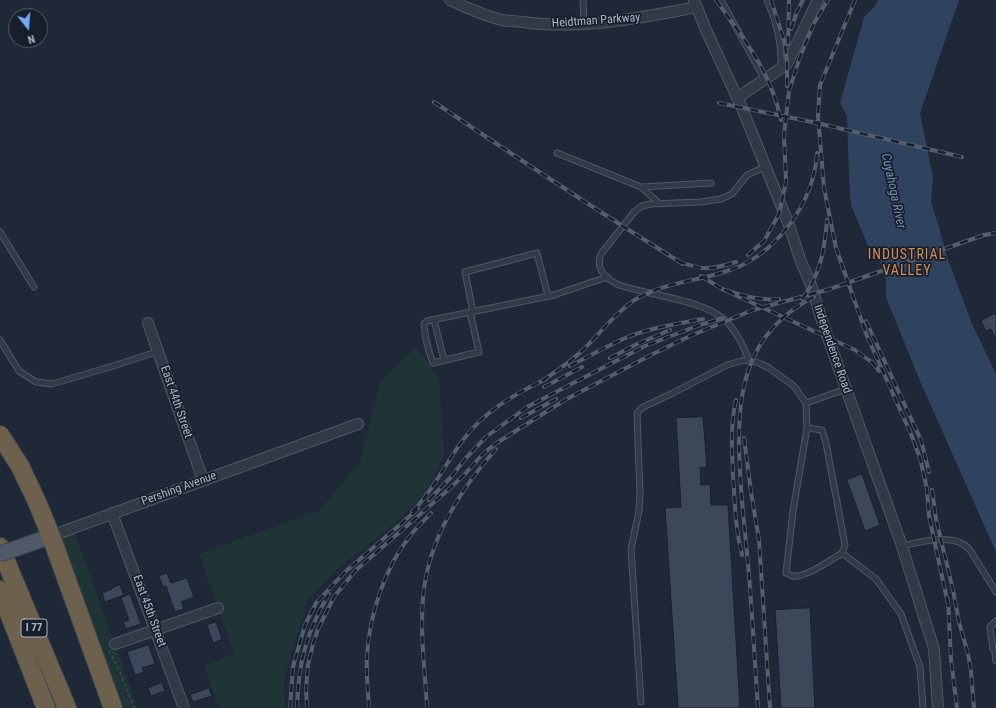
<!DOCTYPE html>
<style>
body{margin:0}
#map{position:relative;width:996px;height:708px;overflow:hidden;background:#1e2836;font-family:"Roboto Condensed",sans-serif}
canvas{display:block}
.north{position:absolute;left:8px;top:8px;width:40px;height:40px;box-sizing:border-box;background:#171f2b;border:1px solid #525b68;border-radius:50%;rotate:163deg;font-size:11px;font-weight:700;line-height:16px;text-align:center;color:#abb5c4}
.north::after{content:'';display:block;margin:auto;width:14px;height:18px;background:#78aafc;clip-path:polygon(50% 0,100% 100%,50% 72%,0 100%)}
</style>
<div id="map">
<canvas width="996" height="708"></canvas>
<div class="north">N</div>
</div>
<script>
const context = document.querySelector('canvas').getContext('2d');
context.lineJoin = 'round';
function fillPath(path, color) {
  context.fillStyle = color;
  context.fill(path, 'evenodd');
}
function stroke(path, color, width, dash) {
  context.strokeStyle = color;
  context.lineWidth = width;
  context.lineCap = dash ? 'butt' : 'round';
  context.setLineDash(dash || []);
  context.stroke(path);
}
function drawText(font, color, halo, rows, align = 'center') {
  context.font = font + ' "Roboto Condensed",sans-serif';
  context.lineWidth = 3.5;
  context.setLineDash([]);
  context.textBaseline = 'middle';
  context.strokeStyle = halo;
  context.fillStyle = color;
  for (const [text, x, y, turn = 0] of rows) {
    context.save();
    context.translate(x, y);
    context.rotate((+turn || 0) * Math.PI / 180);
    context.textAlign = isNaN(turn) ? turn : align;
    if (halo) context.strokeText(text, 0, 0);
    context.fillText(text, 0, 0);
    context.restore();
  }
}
const green = new Path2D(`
 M 416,347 L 439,378 L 444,456 L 426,492 L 399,520 L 336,570 L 307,601 L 284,680 L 285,708 L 219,708 L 204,665 L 234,654 L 199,554 L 320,510 L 360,462 L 380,382 Z
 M 73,528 L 138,708 L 113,708 L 51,536 Z`);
const water = new Path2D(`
 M 878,0 L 959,0 L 920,113 L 933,177 L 931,202 L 939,227 L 947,257 L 973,326 L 996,374 L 996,552 L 920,381 L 886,297 L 886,280 L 879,259 L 870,251 L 851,205 L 849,177 L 847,116 L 840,103 L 864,17 L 876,5 Z`);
const building = new Path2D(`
 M 996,313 L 996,340 L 991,329 L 986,331 L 981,321 Z
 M 703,417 L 707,467 L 700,468 L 701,485 L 710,484 L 711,505 L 728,505 L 740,708 L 678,708 L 665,508 L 681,507 L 676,418 Z
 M 862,474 L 880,525 L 865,531 L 847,480 Z
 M 167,573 L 171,583 L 187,578 L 194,597 L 181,602 L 184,609 L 175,612 L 166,586 L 163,587 L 159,576 Z
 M 120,585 L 124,595 L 105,602 L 102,593 L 112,589 L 112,588 Z
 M 130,594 L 141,624 L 126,629 L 123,622 L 129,620 L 121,598 Z
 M 810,608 L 815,708 L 781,708 L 775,610 Z
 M 216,622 L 222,639 L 213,643 L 207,625 Z
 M 149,645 L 155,664 L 142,668 L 144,672 L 135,675 L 127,652 Z
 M 162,683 L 165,691 L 151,696 L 148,688 Z
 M 209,688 L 212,696 L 193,702 L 190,695 Z`);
const path = new Path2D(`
 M 109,651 L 120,672 L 134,708`);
const service = new Path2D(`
 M 583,0 L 584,24
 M 721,0 L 765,80
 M 767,0 C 777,22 782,43 781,67
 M 557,153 L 641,187 L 660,204
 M 641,187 L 711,183
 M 0,232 L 34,287
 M 470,312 L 479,352 L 433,363 C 428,350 425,339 424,324 L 427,321 L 554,295 L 607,277
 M 473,312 L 465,272 L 537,253 L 548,296
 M 434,320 L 444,360
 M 0,340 L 19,371 L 36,382 L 52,384 L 113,366 L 159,351
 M 749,360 C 743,346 737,332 726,321 C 705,300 648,295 619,285 C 606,279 595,269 601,254 L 634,212 L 642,206 L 650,204 L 700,202 L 721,199 L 732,194 L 747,175 L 765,167
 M 806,403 L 807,428 L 793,511 L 786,573 C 788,573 790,575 792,576 C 803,579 833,559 842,553 L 845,545 L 826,443 L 822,430 L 807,428
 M 902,546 C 921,542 955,532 970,550 L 996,592
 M 842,553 L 876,579 L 901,614 L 920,667 L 923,708
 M 993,649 L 990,627 L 996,621
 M 995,653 L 996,661
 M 641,702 L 631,549 L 639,511 L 640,495 L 637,413 L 643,407 L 671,394 L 727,365 L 741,361 L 749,360 L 759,363 L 769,368 L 794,386 L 806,403 L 846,389`);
const minor = new Path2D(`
 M 450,0 C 467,8 484,15 501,20 C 508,21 516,21 522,22 C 581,30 640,18 697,7
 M 694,0 L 706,30 L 742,108 L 789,225 L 800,259 L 811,285 L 823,324 L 902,546 L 934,649 L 938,708
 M 737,98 L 787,64 L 818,0
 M 148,323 L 203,480
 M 112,513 L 184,708
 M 51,536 L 358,424
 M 115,644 L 218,608`);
const primary = new Path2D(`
 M 23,546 L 51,536`);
const motorway = new Path2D(`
 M 0,435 L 20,466 L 37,502 L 51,536 L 113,708
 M 0,547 L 67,708
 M 0,590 L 46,708`);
const rail = new Path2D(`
 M 716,0 C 744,39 771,72 781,120
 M 771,0 L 785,43 L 787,64 L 787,86
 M 855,0 L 820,85 L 818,116 L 824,188 L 836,248 L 867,336 L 911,434 L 920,458 L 927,489 L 929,516 L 948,604
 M 791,29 L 797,12 L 803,0
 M 788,44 L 789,0
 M 434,102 C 516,157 599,212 683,264
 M 719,103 L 817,123 L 962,157
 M 748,255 L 764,241 L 779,214 L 786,182 L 784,135 L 789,91 L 800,57 L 814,23 L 828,0
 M 678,261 C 703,271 710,270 736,262
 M 701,276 L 722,289
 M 779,299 C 759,301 740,295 722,289 L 855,350 L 873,363 L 879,371
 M 802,299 C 820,276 825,248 827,220
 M 866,321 L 921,440 L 929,472
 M 610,358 L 635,345 L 670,330
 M 570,366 C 588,357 605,347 623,339 C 648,328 676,324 703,319
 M 542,381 C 557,371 572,361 585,348 C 600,333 620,308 638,298 C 665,283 695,281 724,272 C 774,258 814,204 817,153
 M 544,387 L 582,367
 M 736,400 C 730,425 732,449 733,475 C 735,503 735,527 742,555
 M 521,418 L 556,399
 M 744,438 L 751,492 L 759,540 L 770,708
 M 932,490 L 936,519 L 953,590 L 959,622 L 968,654 L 971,671 L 974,708
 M 429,500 L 451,477 L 466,458 L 486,437 L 527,407 L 645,346 L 697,326 L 723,318
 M 412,512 C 433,491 445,464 463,440 C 483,412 515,394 546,379
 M 948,599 L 951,659 L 957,708
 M 290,708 L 293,667 L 298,649 L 305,625 L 316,603 L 345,572 L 418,509
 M 297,708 C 298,665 306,632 329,594
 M 307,708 L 306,689 L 308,665 L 313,644 L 318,629 L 334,597 L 355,571 L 448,490 L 464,475 L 482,455 L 495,444 L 565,400 L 651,355 L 690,336 L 753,310 L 830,289 L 984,235 L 996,233
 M 369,708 C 368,691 366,673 367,656 C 369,616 385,567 410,536 C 416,528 424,521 431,513
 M 427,708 C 425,672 420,635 423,599 C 427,541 459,491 496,449
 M 758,708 C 755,668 753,627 750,587 C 747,548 742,510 740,472 C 736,399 741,334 814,297`);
const primaryBridge = new Path2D(`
 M 0,554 L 23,546`);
const shields = [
 [34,628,26]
];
const shieldNames = [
 ["I 77",34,628]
];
const streetNames = [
 ["Heidtman Parkway",596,21,-4],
 ["Independence Road",832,349,71],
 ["East 44th Street",176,402,71],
 ["Pershing Avenue",179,489,-20],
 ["East 45th Street",149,611,70]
];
const waterNames = [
 ["Cuyahoga River",893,191,78]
];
const quarterNames = [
 ["INDUSTRIAL",907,255],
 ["VALLEY",907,271]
];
fillPath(green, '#203437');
fillPath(water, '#30435e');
fillPath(building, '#3c4859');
stroke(building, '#19212d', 1);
stroke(service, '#4f5865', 7);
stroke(minor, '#4f5865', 12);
stroke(primary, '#3b4350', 17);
stroke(motorway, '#3c4551', 20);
stroke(path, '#3a5052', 1.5, [3, 3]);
stroke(service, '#313a47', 5);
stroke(minor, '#313a47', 10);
stroke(primary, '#4f5967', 15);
stroke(motorway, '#6d614e', 18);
stroke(rail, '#535e6e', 4);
stroke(rail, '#171f2b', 2.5, [8]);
stroke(primaryBridge, '#3b4350', 17, []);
stroke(primaryBridge, '#4f5967', 15);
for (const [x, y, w] of shields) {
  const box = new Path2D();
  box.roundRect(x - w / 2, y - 9, w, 18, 3);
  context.fillStyle = '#171f2b';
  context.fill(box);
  stroke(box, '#abb5c4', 1);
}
drawText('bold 11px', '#abb5c4', null, shieldNames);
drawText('12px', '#abb5c4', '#171f2b', streetNames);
drawText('italic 13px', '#728bae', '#171f2b', waterNames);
context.letterSpacing = '1px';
drawText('14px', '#d78d53', '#171f2b', quarterNames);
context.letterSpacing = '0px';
</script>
